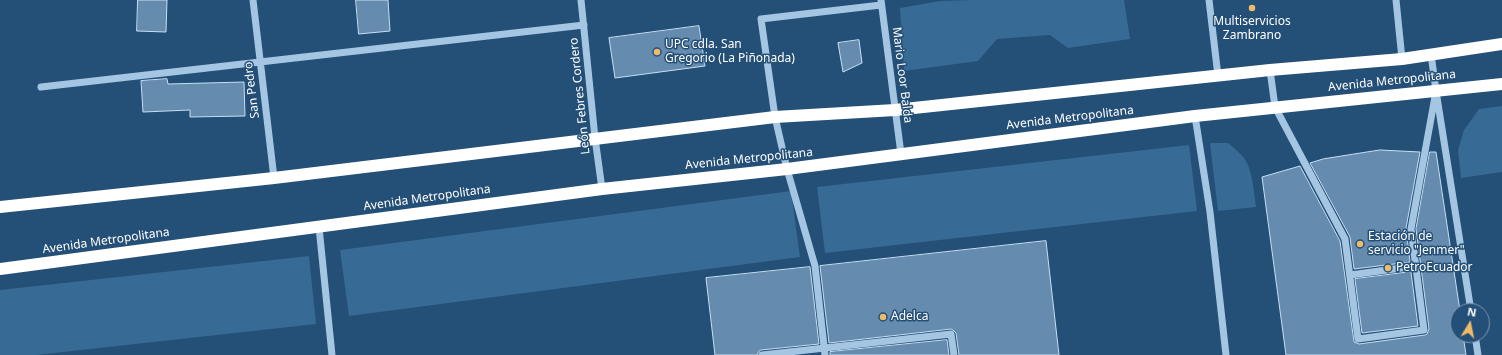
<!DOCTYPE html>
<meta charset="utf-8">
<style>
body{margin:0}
#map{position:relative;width:1502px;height:355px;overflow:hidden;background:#244f77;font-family:"Noto Sans",sans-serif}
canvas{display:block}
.north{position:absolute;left:1450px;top:303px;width:40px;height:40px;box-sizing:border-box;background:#244f77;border:1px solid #7c95ad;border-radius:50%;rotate:10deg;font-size:11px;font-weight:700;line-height:16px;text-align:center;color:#fff}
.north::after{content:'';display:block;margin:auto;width:14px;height:18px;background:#edbc69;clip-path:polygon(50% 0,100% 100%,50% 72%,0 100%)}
</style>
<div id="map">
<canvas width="1502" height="355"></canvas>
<div class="north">N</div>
</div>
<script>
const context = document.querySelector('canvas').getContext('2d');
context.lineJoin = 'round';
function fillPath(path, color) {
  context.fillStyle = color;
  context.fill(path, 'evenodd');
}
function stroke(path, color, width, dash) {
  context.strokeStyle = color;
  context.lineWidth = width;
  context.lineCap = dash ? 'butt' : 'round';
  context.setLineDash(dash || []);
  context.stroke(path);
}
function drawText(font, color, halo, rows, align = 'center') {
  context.font = font + ' "Noto Sans",sans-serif';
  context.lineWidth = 3;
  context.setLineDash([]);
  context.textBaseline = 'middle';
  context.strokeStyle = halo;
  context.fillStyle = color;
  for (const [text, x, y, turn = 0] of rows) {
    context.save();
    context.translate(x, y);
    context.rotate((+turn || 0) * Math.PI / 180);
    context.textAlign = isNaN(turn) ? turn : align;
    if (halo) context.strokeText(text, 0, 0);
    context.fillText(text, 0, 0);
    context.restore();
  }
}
const green = new Path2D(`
 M 971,0 L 1124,0 L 1130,39 L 1068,48 L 1050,35 L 997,39 L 978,61 L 904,71 L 900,8 L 940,1 Z
 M 1502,106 L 1502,172 L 1461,178 L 1458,150 L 1464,130 L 1479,109 Z
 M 1210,143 L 1228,143 C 1235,149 1243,155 1247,163 C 1253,176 1254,193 1256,207 L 1218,211 Z
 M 1189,145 L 1197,211 L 825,253 L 817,187 Z
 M 791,191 L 800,257 L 349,316 L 340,250 Z
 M 309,256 L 316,324 L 36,355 L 0,355 L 0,290 Z`);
const building = new Path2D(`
 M 138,0 L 167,0 L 166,32 L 137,31 Z
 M 356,0 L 388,0 L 390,31 L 359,34 Z
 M 699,26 L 705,66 L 615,78 L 609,38 Z
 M 859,40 L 862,63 L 843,72 L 838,43 Z
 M 167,79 L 168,84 L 244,82 L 245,116 L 190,117 L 190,110 L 143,112 L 141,81 Z
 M 1380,150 L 1420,152 L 1406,228 L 1410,262 L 1354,269 L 1350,237 L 1310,163 L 1323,159 Z
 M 1430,152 L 1436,152 L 1460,311 L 1458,311 L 1458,335 L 1463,335 L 1466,355 L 1286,355 L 1262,177 L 1300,166 L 1340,241 L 1354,342 L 1359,344 L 1425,335 L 1427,334 L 1429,329 L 1416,229 Z
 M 1046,241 L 1059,355 L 959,355 L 956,333 L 953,330 L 951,329 L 829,343 L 820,266 Z
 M 810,267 L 819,344 L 761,350 L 759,351 L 757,355 L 715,355 L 706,278 Z
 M 1411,272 L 1418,326 L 1362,333 L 1355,279 Z
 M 947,340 L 949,355 L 830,355 L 830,352 Z`);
const minor = new Path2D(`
 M 253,0 L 274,178
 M 581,0 L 595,138 L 602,189
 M 881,0 L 901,154
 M 1209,0 L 1218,76
 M 1396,0 L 1402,59
 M 1431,54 L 1436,91 L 1471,311
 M 1270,70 L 1275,107 L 1345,239 L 1358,339 L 1424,330 L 1411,229 L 1436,91
 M 41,87 L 584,25
 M 1195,116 L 1210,212 L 1226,355
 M 319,227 L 332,355
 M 1350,275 L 1416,266
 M 1475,335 L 1478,355
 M 762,355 L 951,334 L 954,355
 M 825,355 L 815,266 L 787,169 L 775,117 L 761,19 L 881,5`);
const highway = new Path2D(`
 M 0,207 L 274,178 L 775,117 L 895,110 L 1270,70 L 1402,59 L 1502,44
 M 0,269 L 602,189 L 787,169 L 1195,116 L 1502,84`);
const markers = [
 [1252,8,4,"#edbc69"],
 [657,52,4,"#edbc69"],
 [1360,244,4,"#edbc69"],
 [1388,268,4,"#edbc69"],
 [883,317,4,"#edbc69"]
];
const poiNames = [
 ["Multiservicios",1252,22,"center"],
 ["Zambrano",1252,36,"center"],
 ["UPC cdla. San",665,45],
 ["Gregorio (La Piñonada)",665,59],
 ["Estación de",1368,237],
 ["servicio \"Jenmer\"",1368,251],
 ["PetroEcuador",1396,268],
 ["Adelca",891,317]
];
const streetNames = [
 ["Mario Loor Balda",902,75,83],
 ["Avenida Metropolitana",1392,81,-6],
 ["San Pedro",252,90,-97],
 ["León Febres Cordero",580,96,-96],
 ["Avenida Metropolitana",1070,118,-7],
 ["Avenida Metropolitana",749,159,-6],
 ["Avenida Metropolitana",427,198,-8],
 ["Avenida Metropolitana",106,241,-8]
];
fillPath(green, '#376a95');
fillPath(building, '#658bae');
stroke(building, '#c7dff3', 1);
stroke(minor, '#a5c6e3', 7);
stroke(highway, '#fff', 12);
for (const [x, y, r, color] of markers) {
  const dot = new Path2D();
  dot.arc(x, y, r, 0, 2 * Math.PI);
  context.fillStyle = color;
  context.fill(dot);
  stroke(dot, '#244f77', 1.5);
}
drawText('12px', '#fff', '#244f77', poiNames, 'left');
drawText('12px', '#fff', '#244f77', streetNames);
</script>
